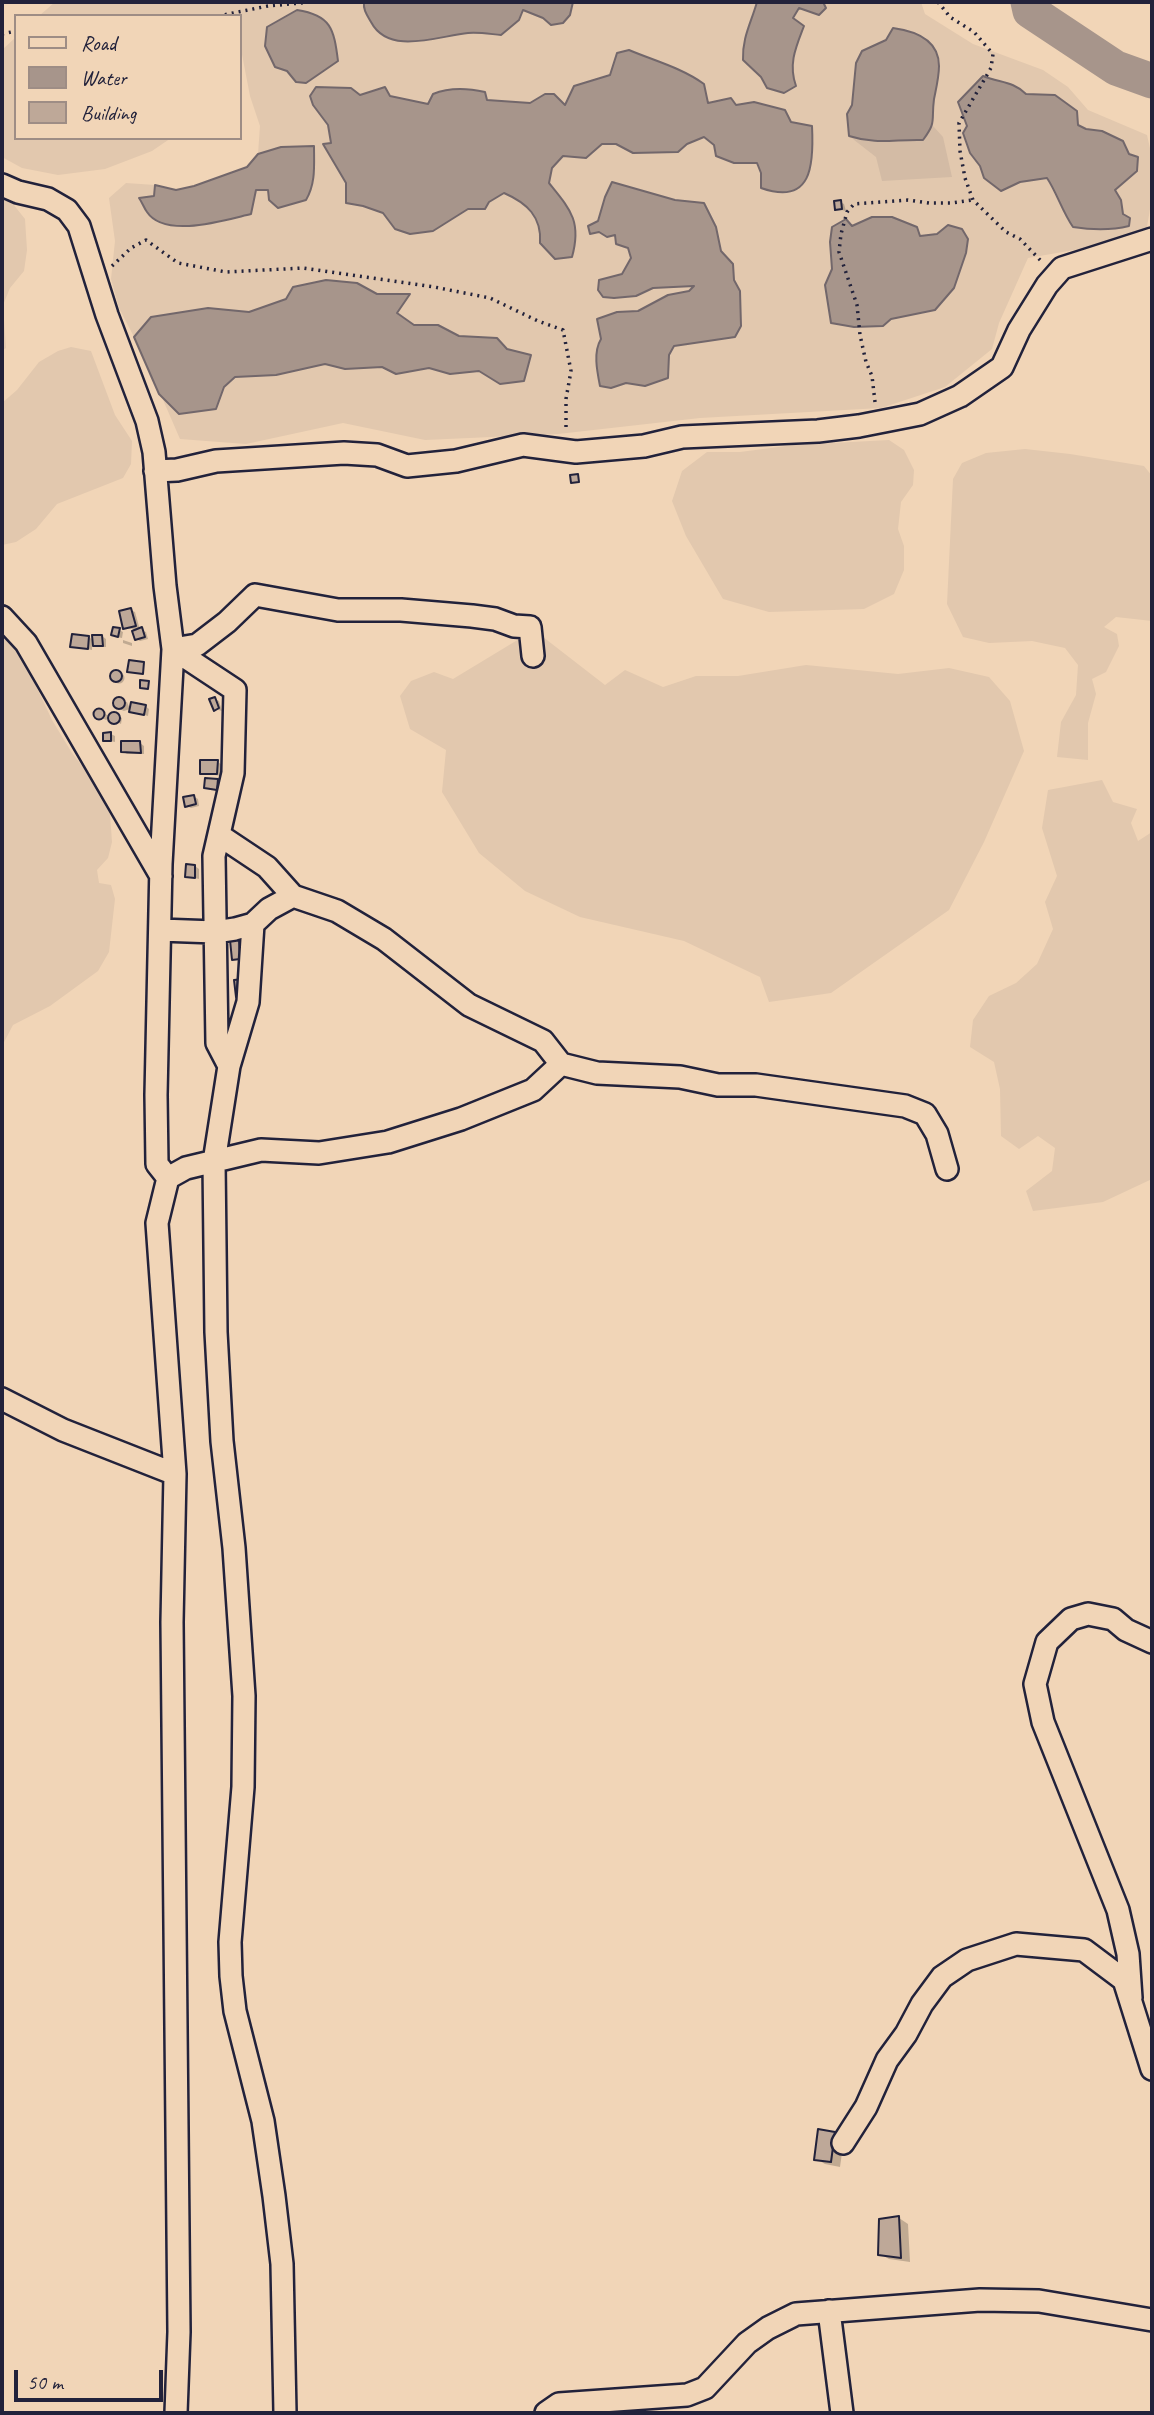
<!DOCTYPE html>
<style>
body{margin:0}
#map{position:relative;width:1154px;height:2415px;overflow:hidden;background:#f1d5b7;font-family:Caveat,sans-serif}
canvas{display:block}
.frame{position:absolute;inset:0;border:4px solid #22223b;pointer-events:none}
.legend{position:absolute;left:14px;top:14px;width:228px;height:126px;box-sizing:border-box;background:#f1d5b7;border:2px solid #9e8d85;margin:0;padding:9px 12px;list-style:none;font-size:21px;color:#22223b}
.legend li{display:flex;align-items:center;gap:14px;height:35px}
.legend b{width:35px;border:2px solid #9e8d85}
.scale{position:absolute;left:14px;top:2370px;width:149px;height:32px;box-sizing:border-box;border:4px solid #22223b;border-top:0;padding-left:9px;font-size:21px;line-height:24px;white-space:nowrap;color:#22223b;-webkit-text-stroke:5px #f1d5b7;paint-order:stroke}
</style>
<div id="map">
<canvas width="1154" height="2415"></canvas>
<div class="frame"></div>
<ul class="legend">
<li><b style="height:9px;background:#f1d5b7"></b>Road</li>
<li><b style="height:19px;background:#a7958b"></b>Water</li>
<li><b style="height:19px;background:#bea898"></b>Building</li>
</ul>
<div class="scale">50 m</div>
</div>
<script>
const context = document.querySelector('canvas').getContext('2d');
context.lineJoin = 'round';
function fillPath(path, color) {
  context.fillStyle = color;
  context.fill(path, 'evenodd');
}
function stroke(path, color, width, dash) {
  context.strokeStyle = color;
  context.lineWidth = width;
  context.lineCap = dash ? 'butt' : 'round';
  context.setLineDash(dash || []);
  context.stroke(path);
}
const built = new Path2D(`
 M 55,2 L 921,2 L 925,14 L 973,44 L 1043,70 L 1068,87 L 1088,110 L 1147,135 L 1152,157 L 1152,197 L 1146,233 L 1132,240 L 1028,258 L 999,323 L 992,349 L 945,387 L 881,408 L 700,418 L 558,434 L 425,440 L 343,423 L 246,444 L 180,439 L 144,356 L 119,308 L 111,279 L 115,241 L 109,198 L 126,183 L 155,185 L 176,190 L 194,186 L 247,167 L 258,154 L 260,126 L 250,96 L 240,44 L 240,16 L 39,16 Z
 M 16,37 L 16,138 L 171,138 L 152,151 L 105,169 L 58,175 L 22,168 L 2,157 L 2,50 Z
 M 2,199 L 13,204 L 25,219 L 27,250 L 24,271 L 10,288 L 3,305 L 6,348 L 2,351 Z
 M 71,347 L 91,351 L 115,415 L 132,441 L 131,464 L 123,478 L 57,504 L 36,529 L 16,542 L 2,545 L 2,403 L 17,390 L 39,362 L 58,351 Z
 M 889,440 L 904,450 L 914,470 L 913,485 L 901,502 L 898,529 L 904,546 L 904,570 L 894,594 L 864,609 L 769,612 L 723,599 L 686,536 L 672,501 L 682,471 L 707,452 L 740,452 L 794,445 Z
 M 1025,449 L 1070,454 L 1144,466 L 1152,476 L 1152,621 L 1116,617 L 1104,627 L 1117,634 L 1119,646 L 1106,672 L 1092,679 L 1096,694 L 1088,723 L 1088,760 L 1057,757 L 1061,722 L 1076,695 L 1078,665 L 1065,648 L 1032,641 L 989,643 L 963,637 L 947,604 L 953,479 L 962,463 L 986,453 Z
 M 2,629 L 15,641 L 52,720 L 72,753 L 98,786 L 110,814 L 112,842 L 108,858 L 97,870 L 99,883 L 111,885 L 115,899 L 109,952 L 98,971 L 50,1006 L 13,1025 L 2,1046 Z
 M 534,630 L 605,685 L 625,670 L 663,687 L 696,676 L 738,676 L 806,665 L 898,674 L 949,668 L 989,677 L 1010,701 L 1024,751 L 984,842 L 949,910 L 831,993 L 769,1002 L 760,977 L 684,941 L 580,917 L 525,891 L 479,853 L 442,792 L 446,750 L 410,729 L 400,696 L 411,681 L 434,672 L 453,679 Z
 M 1102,780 L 1113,802 L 1137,809 L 1131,823 L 1138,841 L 1152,832 L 1152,1179 L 1103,1202 L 1033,1211 L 1026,1191 L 1052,1171 L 1055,1148 L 1038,1136 L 1019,1149 L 1001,1136 L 1000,1089 L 994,1062 L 970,1047 L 973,1020 L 989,996 L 1016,983 L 1037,964 L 1053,929 L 1045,902 L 1057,876 L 1042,828 L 1048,790 Z`);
const green = new Path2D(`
 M 933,126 L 943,137 L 952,177 L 882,181 L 876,157 L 849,136 C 877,145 895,139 922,140 Z`);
const water = new Path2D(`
 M 364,2 L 573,2 L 570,15 L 563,23 L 551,25 L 543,18 L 523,10 L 519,20 L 501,35 C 490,34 479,32 468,33 C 438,36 389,56 371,22 C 367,15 363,10 364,2 Z
 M 757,2 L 823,2 L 826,8 L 819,15 L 799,8 L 793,18 L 804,26 C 796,47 788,64 796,86 L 784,93 L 767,88 L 761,77 L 743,60 C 742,38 751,23 757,2 Z
 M 297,10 C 331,15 334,29 338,61 L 306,83 L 296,82 L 287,71 L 275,67 L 265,46 L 267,27 Z
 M 893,28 C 915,31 939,39 939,66 C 939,77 936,89 934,99 C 931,122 937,121 923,140 C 895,139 877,145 849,136 L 847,114 L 852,105 L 856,63 L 862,51 L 886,40 Z
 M 629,50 C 655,61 682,68 704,84 L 708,103 L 731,98 L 736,105 L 754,102 L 785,110 L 791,122 L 812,126 C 814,165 812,206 761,188 L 761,173 L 757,163 L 734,163 L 716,156 L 714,145 L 704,137 L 687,144 L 678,152 L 633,153 L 616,144 L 602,144 L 586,158 L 563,156 L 552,168 L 549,183 C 570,209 582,221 572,257 L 555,259 L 540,243 C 542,217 527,203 504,193 L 489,202 L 485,209 L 468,209 L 433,231 L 410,234 L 395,229 L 383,213 L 363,206 L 346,203 L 346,183 L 323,144 L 331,143 L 328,125 L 313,105 L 310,96 L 316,87 L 351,88 L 360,95 L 385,87 L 390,96 L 428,104 L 433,94 C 450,87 467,88 485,92 L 487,100 L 530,103 L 545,94 L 554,94 L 565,105 L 574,86 L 610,75 L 617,53 Z
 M 983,76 C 1000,83 1013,81 1026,94 L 1055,95 L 1077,111 L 1078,125 L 1086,129 L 1102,131 L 1123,141 L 1129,154 L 1138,157 L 1137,171 L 1115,190 L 1121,200 L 1123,214 L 1130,218 L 1129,226 C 1109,231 1092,230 1073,227 C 1062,211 1057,193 1047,178 L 1020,182 L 1001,191 L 984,178 L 980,166 L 970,153 L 963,133 L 967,126 L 958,102 Z
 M 314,146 C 314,165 316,183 306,200 L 278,208 L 269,200 L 268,190 L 256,190 L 251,214 C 225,220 165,239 147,212 C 144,208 142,202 139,198 L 154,196 L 155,185 L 176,190 L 194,186 L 247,167 L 258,154 L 281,147 Z
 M 612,182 L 675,200 L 704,203 L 716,227 L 721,251 L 733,264 L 734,280 L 740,291 L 741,326 L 735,337 L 674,346 L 669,355 L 668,378 L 645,386 L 626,383 L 611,388 L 600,386 C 597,371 593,352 601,339 L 597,319 L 617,312 L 638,311 L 668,295 L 689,291 L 694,286 L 653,288 L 636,296 L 614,298 L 603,297 L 598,290 L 599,280 L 622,274 L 631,258 L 628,248 L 616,244 L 615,235 L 607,237 L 599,232 L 590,234 L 588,226 L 598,221 L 605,197 Z
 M 872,217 L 892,217 L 917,227 L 920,236 L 937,234 L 948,225 L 962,229 L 968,239 L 966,253 L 954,288 L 935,310 L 891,319 L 883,326 L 854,327 L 831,323 L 825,285 L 832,269 L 830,242 L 832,227 L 846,219 L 852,226 Z
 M 326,280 L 357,283 L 377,294 L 410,294 L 397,313 L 414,325 L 438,325 L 459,336 L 497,338 L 507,349 L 531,355 L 524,381 L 500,384 L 479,371 L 450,374 L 429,368 L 396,374 L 382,367 L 345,369 L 325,364 L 276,375 L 235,377 L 224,387 L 216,409 L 179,414 L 159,394 L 134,337 L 151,317 L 208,308 L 249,312 L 286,299 L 293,287 Z`);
const shadow = new Path2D(`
 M 840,202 L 844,204 L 846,211 L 837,209 Z
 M 131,610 L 135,612 L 140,630 L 146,632 L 148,639 L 140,641 L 136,639 L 133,629 L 125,628 Z
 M 119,630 L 123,632 L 122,638 L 117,637 Z
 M 102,636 L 106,639 L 106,647 L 99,647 L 92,644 L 92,650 L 72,646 L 89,637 L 94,641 Z
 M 123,640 L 132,643 L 132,646 L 123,643 Z
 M113.5 678a5.5 5.5 0 1 1 11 0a5.5 5.5 0 1 1-11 0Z
 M 215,699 L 219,701 L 222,711 L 215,709 Z
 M 116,700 L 127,702 L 130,709 L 124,711 L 119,709 L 115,704 Z
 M 145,706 L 149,709 L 148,716 L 131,711 Z
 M 98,710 L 109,716 L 113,713 L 122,718 L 121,724 L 110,718 L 106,720 L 96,715 Z
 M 111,734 L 115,736 L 115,742 L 105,740 Z
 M 140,743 L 144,746 L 144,754 L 127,754 L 122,751 Z
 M 218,762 L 222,765 L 221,776 L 201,773 Z
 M 193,796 L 198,799 L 199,806 L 191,808 L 187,806 Z
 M 195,866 L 199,869 L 199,879 L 187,876 Z
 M 239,941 L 243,943 L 244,961 L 233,959 Z
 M 835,2133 L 844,2139 L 840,2167 L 825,2164 L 816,2159 Z
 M 899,2218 L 908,2224 L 910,2262 L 889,2259 L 880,2254 Z`);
const river = new Path2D(`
 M 1028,2 L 1030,11 L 1116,68 L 1152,81`);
const building = new Path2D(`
 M 841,200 L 842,209 L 835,210 L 834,201 Z
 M 578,474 L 579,482 L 571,483 L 570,475 Z
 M 131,608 L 136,626 L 123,629 L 119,611 Z
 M 113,627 L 120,628 L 118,637 L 111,635 Z
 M 142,627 L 145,637 L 135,640 L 132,631 Z
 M 72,634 L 89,636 L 88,649 L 70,647 Z
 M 92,635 L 102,635 L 103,646 L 93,646 Z
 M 129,660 L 144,662 L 143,674 L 127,672 Z
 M110 676a6 6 0 1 1 12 0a6 6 0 1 1-12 0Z
 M 140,680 L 149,681 L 148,689 L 140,688 Z
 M113 703a6 6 0 1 1 12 0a6 6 0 1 1-12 0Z
 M 215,697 L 219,708 L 214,711 L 209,699 Z
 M 131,702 L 146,705 L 144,715 L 129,712 Z
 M93.5 714a5.5 5.5 0 1 1 11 0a5.5 5.5 0 1 1-11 0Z
 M108 718a6 6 0 1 1 12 0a6 6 0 1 1-12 0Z
 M 111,732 L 111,741 L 103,741 L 103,733 Z
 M 121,741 L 140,741 L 141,753 L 121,752 Z
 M 200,760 L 218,760 L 217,774 L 200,774 Z
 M 205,778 L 218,779 L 217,790 L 204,788 Z
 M 194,795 L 196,804 L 185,807 L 183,797 Z
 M 186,864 L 195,865 L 195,878 L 185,877 Z
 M 239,939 L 240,959 L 232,960 L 230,940 Z
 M 243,979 L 245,996 L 236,997 L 234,980 Z
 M 818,2129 L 835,2132 L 831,2162 L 814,2160 Z
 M 899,2216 L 901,2258 L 878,2255 L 879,2219 Z`);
const path = new Path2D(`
 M 938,2 L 950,17 L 974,32 L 993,54 L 991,68 L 959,123 L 960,151 L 965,178 L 973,200 L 1006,232 L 1020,239 L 1042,262
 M 218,16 L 268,6 L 311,2
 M 2,34 L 16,31
 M 112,266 L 131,248 L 146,240 L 178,263 L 226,272 L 303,268 L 434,287 L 490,298 L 538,321 L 563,330 L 571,371 L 566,399 L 566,432
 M 875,402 L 872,376 L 866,362 L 860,335 L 857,305 L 839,252 L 841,234 L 847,212 L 854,204 L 908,200 L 929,203 L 951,203 L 973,200`);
const street = new Path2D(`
 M 2,185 L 18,192 L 48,199 L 67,210 L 79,226 L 107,315 L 147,421 L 154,452 L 165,586 L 173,649 L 161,864 L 156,1095 L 157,1164 L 168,1178 L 157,1223 L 175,1474 L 172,1622 L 179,2332 L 176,2413
 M 155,471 L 177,470 L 216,461 L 344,453 L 377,455 L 407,466 L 456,461 L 523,445 L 576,452 L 644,446 L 682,437 L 818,431 L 859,426 L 920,414 L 960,396 L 1002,367 L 1019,330 L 1047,285 L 1062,268 L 1152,239
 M 2,617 L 26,643 L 161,876
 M 173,649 L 235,690 L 233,773 L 214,856 L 217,1043 L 229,1066 L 214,1162 L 216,1332 L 222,1441 L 234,1548 L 244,1696 L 243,1787 L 230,1942 L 231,1976 L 235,2011 L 263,2121 L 274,2196 L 282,2264 L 285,2413
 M 173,649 L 197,645 L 227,622 L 255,595 L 338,610 L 401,610 L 472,616 L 495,619 L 514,626 L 530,627 L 533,656
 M 219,835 L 267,867 L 293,896 L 337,911 L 384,939 L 469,1005 L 543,1041 L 561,1064 L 597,1073 L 680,1077 L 718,1085 L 756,1085 L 905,1106 L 925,1114 L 937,1134 L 947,1169
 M 160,930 L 215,932 L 235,929 L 253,924 L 269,909 L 293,896
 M 229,1066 L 248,1002 L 253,924
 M 168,1178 L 186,1168 L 261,1150 L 319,1153 L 388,1142 L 461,1119 L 533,1090 L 561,1064
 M 2,1399 L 63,1430 L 175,1474
 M 1131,1998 L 1128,1954 L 1118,1910 L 1043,1722 L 1035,1684 L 1047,1642 L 1071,1619 L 1088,1614 L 1113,1619 L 1126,1630 L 1152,1642
 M 843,2143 L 866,2107 L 887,2060 L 906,2034 L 922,2004 L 942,1977 L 967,1960 L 1016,1944 L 1084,1950 L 1124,1980 L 1152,2069
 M 829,2311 L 842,2413
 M 546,2413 L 559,2404 L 687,2395 L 705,2388 L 747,2343 L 768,2328 L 796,2314 L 980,2300 L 1039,2301 L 1152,2320`);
fillPath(built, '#e2c8ae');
fillPath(green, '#d3bba5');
fillPath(water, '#a7958b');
stroke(water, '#72676b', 2);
fillPath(shadow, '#0003');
stroke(river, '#a7958b', 35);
fillPath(building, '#bea898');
stroke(building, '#22223b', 2);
stroke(street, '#22223b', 26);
stroke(path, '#22223b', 3.5, [2, 5]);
stroke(street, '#f1d5b7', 21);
</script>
